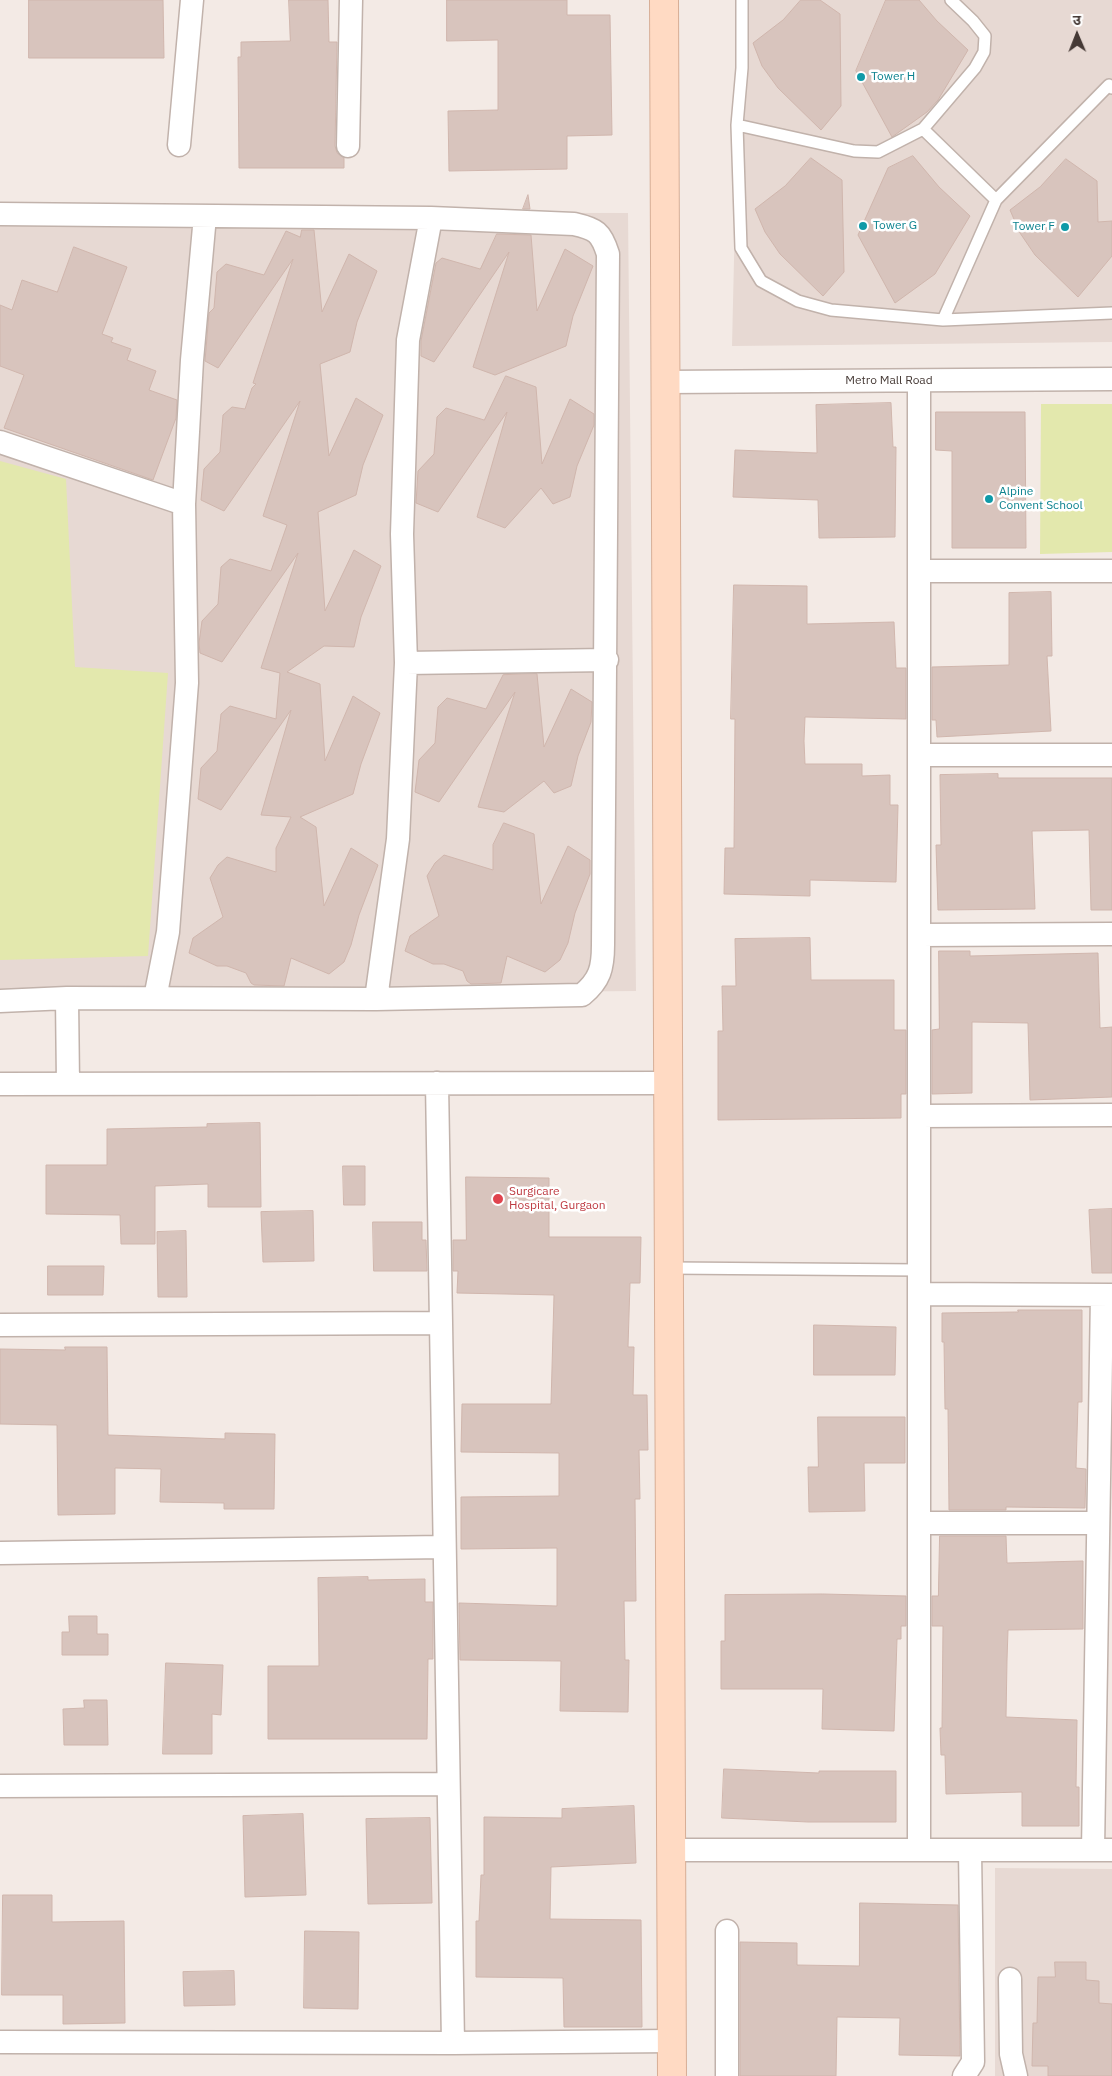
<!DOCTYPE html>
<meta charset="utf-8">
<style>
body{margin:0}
#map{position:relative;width:1112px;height:2076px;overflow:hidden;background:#f3eae5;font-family:"IBM Plex Sans","Noto Sans Devanagari",sans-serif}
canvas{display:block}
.north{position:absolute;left:1052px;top:10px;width:50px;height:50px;-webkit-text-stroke:4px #fff;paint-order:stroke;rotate:359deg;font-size:14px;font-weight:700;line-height:20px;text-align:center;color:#453935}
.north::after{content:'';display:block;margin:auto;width:18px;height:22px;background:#453935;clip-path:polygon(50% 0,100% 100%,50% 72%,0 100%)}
</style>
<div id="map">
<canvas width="1112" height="2076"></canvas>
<div class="north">उ</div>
</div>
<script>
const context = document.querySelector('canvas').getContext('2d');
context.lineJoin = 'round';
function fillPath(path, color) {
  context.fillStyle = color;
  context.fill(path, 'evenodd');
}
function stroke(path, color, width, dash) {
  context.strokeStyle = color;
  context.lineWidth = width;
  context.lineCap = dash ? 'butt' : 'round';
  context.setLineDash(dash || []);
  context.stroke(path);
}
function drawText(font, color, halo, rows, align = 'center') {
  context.font = font + ' "IBM Plex Sans",sans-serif';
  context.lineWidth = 5;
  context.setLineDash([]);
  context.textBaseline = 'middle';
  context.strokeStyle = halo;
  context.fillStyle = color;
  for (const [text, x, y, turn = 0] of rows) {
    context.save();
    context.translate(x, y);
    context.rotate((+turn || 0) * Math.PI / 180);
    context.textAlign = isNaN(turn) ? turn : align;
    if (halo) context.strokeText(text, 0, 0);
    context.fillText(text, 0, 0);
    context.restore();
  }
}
const residential = new Path2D(`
 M 740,0 L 1112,0 L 1112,342 L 732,346 Z
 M 0,212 L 628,213 L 636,991 L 0,997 Z
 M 995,1868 L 1112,1869 L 1112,2076 L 995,2076 Z`);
const green = new Path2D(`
 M 1041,404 L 1112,404 L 1112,552 L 1040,554 Z
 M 0,461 L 66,479 L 75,667 L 168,673 L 148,956 L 0,960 Z`);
const building = new Path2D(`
 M 29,0 L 163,0 L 164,58 L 29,58 Z
 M 289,0 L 328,0 L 329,42 L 337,42 L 335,146 L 337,153 L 344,158 L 344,168 L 239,168 L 238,57 L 241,57 L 241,42 L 290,41 Z
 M 447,0 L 567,0 L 567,15 L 610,15 L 612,135 L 567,136 L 567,169 L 449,171 L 448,111 L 498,110 L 498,40 L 447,41 Z
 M 801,0 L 820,0 L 840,14 L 841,106 L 821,130 L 778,88 L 762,66 L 753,43 L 783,20 Z
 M 886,0 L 919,0 L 937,21 L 968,50 L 938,100 L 927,112 L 892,137 L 856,71 Z
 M 913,156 L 939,187 L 970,216 L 935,274 L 895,303 L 858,235 L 888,168 Z
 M 811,158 L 842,180 L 844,272 L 823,296 L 780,254 L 765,232 L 755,209 L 785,186 Z
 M 1066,159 L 1097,181 L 1098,222 L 1112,221 L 1112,256 L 1078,297 L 1035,255 L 1020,233 L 1010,210 L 1040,187 Z
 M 528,195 L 530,209 L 523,209 Z
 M 302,230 L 314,230 L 322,312 L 349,254 L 377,271 L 357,322 L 350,352 L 320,364 L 329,456 L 356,398 L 383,415 L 363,465 L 356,495 L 318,512 L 325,611 L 354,550 L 381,566 L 361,617 L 354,647 L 324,646 L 287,672 L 320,684 L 325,761 L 353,696 L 380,713 L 361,764 L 353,794 L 300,817 L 316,827 L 324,906 L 351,848 L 378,865 L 359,915 L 351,945 L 344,962 L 329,974 L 291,958 L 284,986 L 254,985 L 251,983 L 246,973 L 227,966 L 217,966 L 189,953 L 193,938 L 223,917 L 210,878 L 218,865 L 227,857 L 276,872 L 276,848 L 291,817 L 261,815 L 291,710 L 221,810 L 198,799 L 201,768 L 217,751 L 221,714 L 230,706 L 276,719 L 280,673 L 261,668 L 298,553 L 222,662 L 200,653 L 199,643 L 202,621 L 218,604 L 221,567 L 230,559 L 271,571 L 287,525 L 263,516 L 300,401 L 224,511 L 201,500 L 204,469 L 220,452 L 223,415 L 232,407 L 245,409 L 252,388 L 256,384 L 253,383 L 293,259 L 218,368 L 205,361 L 209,313 L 214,308 L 217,272 L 226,264 L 264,275 L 286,231 L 300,237 Z
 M 497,234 L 531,235 L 537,311 L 565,249 L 593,266 L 573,316 L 566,346 L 495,375 L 473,367 L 509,252 L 434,362 L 421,356 L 421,341 L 436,263 L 442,258 L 480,269 Z
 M 74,247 L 127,267 L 102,334 L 113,338 L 111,342 L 131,349 L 127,360 L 156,371 L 149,390 L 177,400 L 176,418 L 153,480 L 4,428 L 24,375 L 0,366 L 0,305 L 12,310 L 22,280 L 57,292 Z
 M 506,376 L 536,387 L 542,464 L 570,399 L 594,414 L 594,425 L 577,466 L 570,497 L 553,504 L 541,488 L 505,528 L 477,517 L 507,412 L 438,512 L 416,503 L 418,471 L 434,454 L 437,417 L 446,408 L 484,420 Z
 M 891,403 L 893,447 L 896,447 L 895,537 L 819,538 L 818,500 L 733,497 L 735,450 L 817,453 L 816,405 Z
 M 936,412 L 1025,412 L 1026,548 L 952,548 L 952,451 L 936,450 Z
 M 734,585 L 807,586 L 807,624 L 894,622 L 896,668 L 906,668 L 906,719 L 805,717 L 804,741 L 805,764 L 862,764 L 862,776 L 890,775 L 890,805 L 898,805 L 896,882 L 810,880 L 810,896 L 724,894 L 725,848 L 734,848 L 735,719 L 731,719 Z
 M 1051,592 L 1052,656 L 1047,656 L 1051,731 L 937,737 L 936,720 L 932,720 L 932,667 L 1009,665 L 1009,593 Z
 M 537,674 L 544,747 L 571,689 L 592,702 L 591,722 L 578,756 L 571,786 L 554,793 L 544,781 L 504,812 L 478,807 L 515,692 L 439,802 L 415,792 L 419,760 L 435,743 L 438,707 L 447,698 L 486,709 L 503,675 Z
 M 998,774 L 998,778 L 1112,778 L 1112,910 L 1091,910 L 1089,830 L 1032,831 L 1035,909 L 938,910 L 936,845 L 941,845 L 940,775 Z
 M 504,823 L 534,834 L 541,904 L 568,846 L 590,860 L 590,874 L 575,913 L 568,943 L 560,960 L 545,972 L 507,956 L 501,983 L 471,984 L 467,981 L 463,971 L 444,964 L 433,964 L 405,951 L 410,936 L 439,916 L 427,876 L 435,863 L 444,855 L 493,870 L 493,845 Z
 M 810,938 L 811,980 L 894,980 L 894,1030 L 906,1030 L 906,1094 L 901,1094 L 901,1118 L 718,1120 L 718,1031 L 723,1031 L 722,986 L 736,986 L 735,939 Z
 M 939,951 L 970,951 L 970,956 L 1098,953 L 1100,1028 L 1112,1027 L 1112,1097 L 1030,1100 L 1028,1023 L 972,1022 L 972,1093 L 932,1094 L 932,1030 L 939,1029 Z
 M 260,1123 L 261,1207 L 208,1207 L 208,1184 L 155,1186 L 155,1244 L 121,1244 L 120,1215 L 46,1214 L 46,1165 L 107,1165 L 107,1129 L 207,1127 L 207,1124 Z
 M 343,1166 L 365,1166 L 365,1205 L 344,1205 Z
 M 466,1177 L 549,1178 L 549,1237 L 641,1237 L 640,1283 L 630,1283 L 628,1347 L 634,1347 L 633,1395 L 647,1395 L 648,1450 L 639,1450 L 640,1499 L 635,1499 L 636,1601 L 624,1601 L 625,1660 L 629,1660 L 628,1712 L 560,1711 L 561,1661 L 460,1660 L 459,1603 L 557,1606 L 557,1548 L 461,1549 L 461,1497 L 559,1496 L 559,1453 L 461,1452 L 462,1404 L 551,1404 L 554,1295 L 457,1293 L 458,1271 L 453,1271 L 453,1240 L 466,1240 Z
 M 1112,1209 L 1112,1273 L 1092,1273 L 1089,1210 Z
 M 313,1211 L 314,1261 L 263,1262 L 261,1212 Z
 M 373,1222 L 422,1222 L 422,1240 L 426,1240 L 427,1271 L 374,1271 Z
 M 186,1231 L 187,1297 L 158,1297 L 157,1232 Z
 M 48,1266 L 104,1266 L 103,1295 L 48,1295 Z
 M 1018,1310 L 1082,1310 L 1082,1402 L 1078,1402 L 1076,1468 L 1086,1469 L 1085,1508 L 1006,1507 L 1006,1510 L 949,1510 L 948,1409 L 945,1409 L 944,1342 L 942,1342 L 942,1313 L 1018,1312 Z
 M 814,1325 L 896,1327 L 895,1375 L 814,1375 Z
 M 65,1347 L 107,1347 L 108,1435 L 225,1439 L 225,1433 L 275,1434 L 274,1509 L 224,1509 L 224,1503 L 160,1502 L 161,1469 L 115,1468 L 115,1514 L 58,1515 L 57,1425 L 0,1424 L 0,1349 L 65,1350 Z
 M 818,1417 L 905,1417 L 905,1463 L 864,1463 L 865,1511 L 809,1512 L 808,1467 L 818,1467 Z
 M 940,1536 L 1006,1536 L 1007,1563 L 1083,1561 L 1083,1629 L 1008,1630 L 1007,1660 L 1006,1717 L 1077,1720 L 1076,1787 L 1079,1787 L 1079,1826 L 1022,1826 L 1022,1792 L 946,1794 L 945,1755 L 941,1755 L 940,1728 L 942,1728 L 943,1626 L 932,1626 L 932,1596 L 938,1596 Z
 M 368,1577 L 368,1580 L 425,1579 L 425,1602 L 433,1602 L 433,1659 L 428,1659 L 427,1739 L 268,1739 L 268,1666 L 319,1666 L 318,1578 Z
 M 823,1594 L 906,1596 L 906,1626 L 901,1626 L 901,1639 L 897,1639 L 894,1731 L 822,1729 L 823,1689 L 721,1689 L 721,1641 L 725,1641 L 725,1595 Z
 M 69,1616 L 97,1616 L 97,1634 L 108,1634 L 108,1655 L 62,1655 L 62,1632 L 69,1632 Z
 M 166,1663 L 223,1665 L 221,1715 L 212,1714 L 212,1754 L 163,1754 Z
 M 84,1700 L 107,1700 L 108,1745 L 64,1745 L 63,1709 L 84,1708 Z
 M 724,1769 L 819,1773 L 819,1771 L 896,1771 L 896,1822 L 808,1822 L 722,1818 Z
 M 634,1806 L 636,1863 L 551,1867 L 550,1919 L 641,1920 L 642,2027 L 564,2027 L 563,1978 L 476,1977 L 476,1921 L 479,1921 L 481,1875 L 484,1875 L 484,1817 L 562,1818 L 562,1809 Z
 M 303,1814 L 306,1895 L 245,1897 L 243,1816 Z
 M 430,1818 L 432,1903 L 368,1904 L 366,1819 Z
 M 3,1895 L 52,1895 L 52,1922 L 124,1921 L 125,2023 L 63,2024 L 63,1995 L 2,1995 Z
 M 860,1903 L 958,1905 L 960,2056 L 899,2055 L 900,2018 L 837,2017 L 836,2076 L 740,2076 L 740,1942 L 797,1943 L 797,1965 L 859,1966 Z
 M 305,1931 L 359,1932 L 358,2009 L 304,2008 Z
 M 1055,1962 L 1086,1962 L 1086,1980 L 1099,1981 L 1099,2003 L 1112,2004 L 1112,2076 L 1048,2076 L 1048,2066 L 1032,2066 L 1033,2023 L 1037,2023 L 1038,1977 L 1055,1977 Z
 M 234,1971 L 235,2005 L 184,2006 L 183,1972 Z`);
const lane = new Path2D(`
 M 742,0 L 742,68 L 737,125 L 741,248 L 761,281 L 798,301 L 831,310 L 943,320 L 1112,313
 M 951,0 L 973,21 L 985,36 L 984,52 L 975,68 L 923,129 L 996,200 L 1109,85 L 1112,88
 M 737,125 L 854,151 L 878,152 L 923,129
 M 943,320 L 996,200
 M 669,1268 L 919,1270`);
const street = new Path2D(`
 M 179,145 L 192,0
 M 348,146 L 351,0
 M 0,214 L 431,218 L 574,224 C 596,229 601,232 608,254 L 603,945 C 603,968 600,980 582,995 L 376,999 L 67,998 L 0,1001
 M 919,381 L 919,1850
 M 665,382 L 1112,379
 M 0,442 L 184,504
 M 919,571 L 1112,571
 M 406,663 L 607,660
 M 919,755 L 1112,755
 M 919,935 L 1112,934
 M 67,998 L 68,1084
 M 155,998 L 168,932 L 187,683 L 184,504 L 192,360 L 205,216
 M 376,999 L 398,839 L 406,663 L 402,534 L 408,340 L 431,218
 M 437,1083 L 453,2043
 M 0,1084 L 668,1083
 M 919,1116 L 1112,1115
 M 919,1294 L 1112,1295
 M 0,1325 L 441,1323
 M 919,1523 L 1098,1523
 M 0,1553 L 444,1547
 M 0,1786 L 448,1784
 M 671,1850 L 1112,1850
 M 1093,1850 L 1102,1295
 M 1010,1979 L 1011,2054 L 1016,2076
 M 0,2042 L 453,2043 L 672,2041
 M 727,2076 L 727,1931
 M 964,2076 L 973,2062 L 970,1850`);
const secondary = new Path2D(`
 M 664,0 L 672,2076`);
const markers = [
 [861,77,5,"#0f9aa8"],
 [863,226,5,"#0f9aa8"],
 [1065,227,5,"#0f9aa8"],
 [989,499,5,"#0f9aa8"],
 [498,1199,6,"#e0444e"]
];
const cultureNames = [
 ["Tower H",871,77],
 ["Tower G",873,226],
 ["Tower F",1055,227,"right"],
 ["Alpine",999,492],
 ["Convent School",999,506]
];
const streetNames = [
 ["Metro Mall Road",889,381]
];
const healthNames = [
 ["Surgicare",509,1192],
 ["Hospital, Gurgaon",509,1206]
];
fillPath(residential, '#e7d9d3');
fillPath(green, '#e3e8ad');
fillPath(building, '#d8c4bd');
stroke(building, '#d0b6ad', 1);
stroke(lane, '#c1b2ab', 14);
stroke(street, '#c1b2ab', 25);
stroke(secondary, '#d7ae96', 30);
stroke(lane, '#fff', 11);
stroke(street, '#fff', 22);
stroke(secondary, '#ffdac3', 28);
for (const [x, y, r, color] of markers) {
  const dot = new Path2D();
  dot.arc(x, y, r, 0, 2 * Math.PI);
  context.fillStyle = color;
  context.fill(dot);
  stroke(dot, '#fff', 2);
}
drawText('12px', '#0d838f', '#fff', cultureNames, 'left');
drawText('12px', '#453935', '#fff', streetNames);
drawText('12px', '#be3a42', '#fff', healthNames, 'left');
</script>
